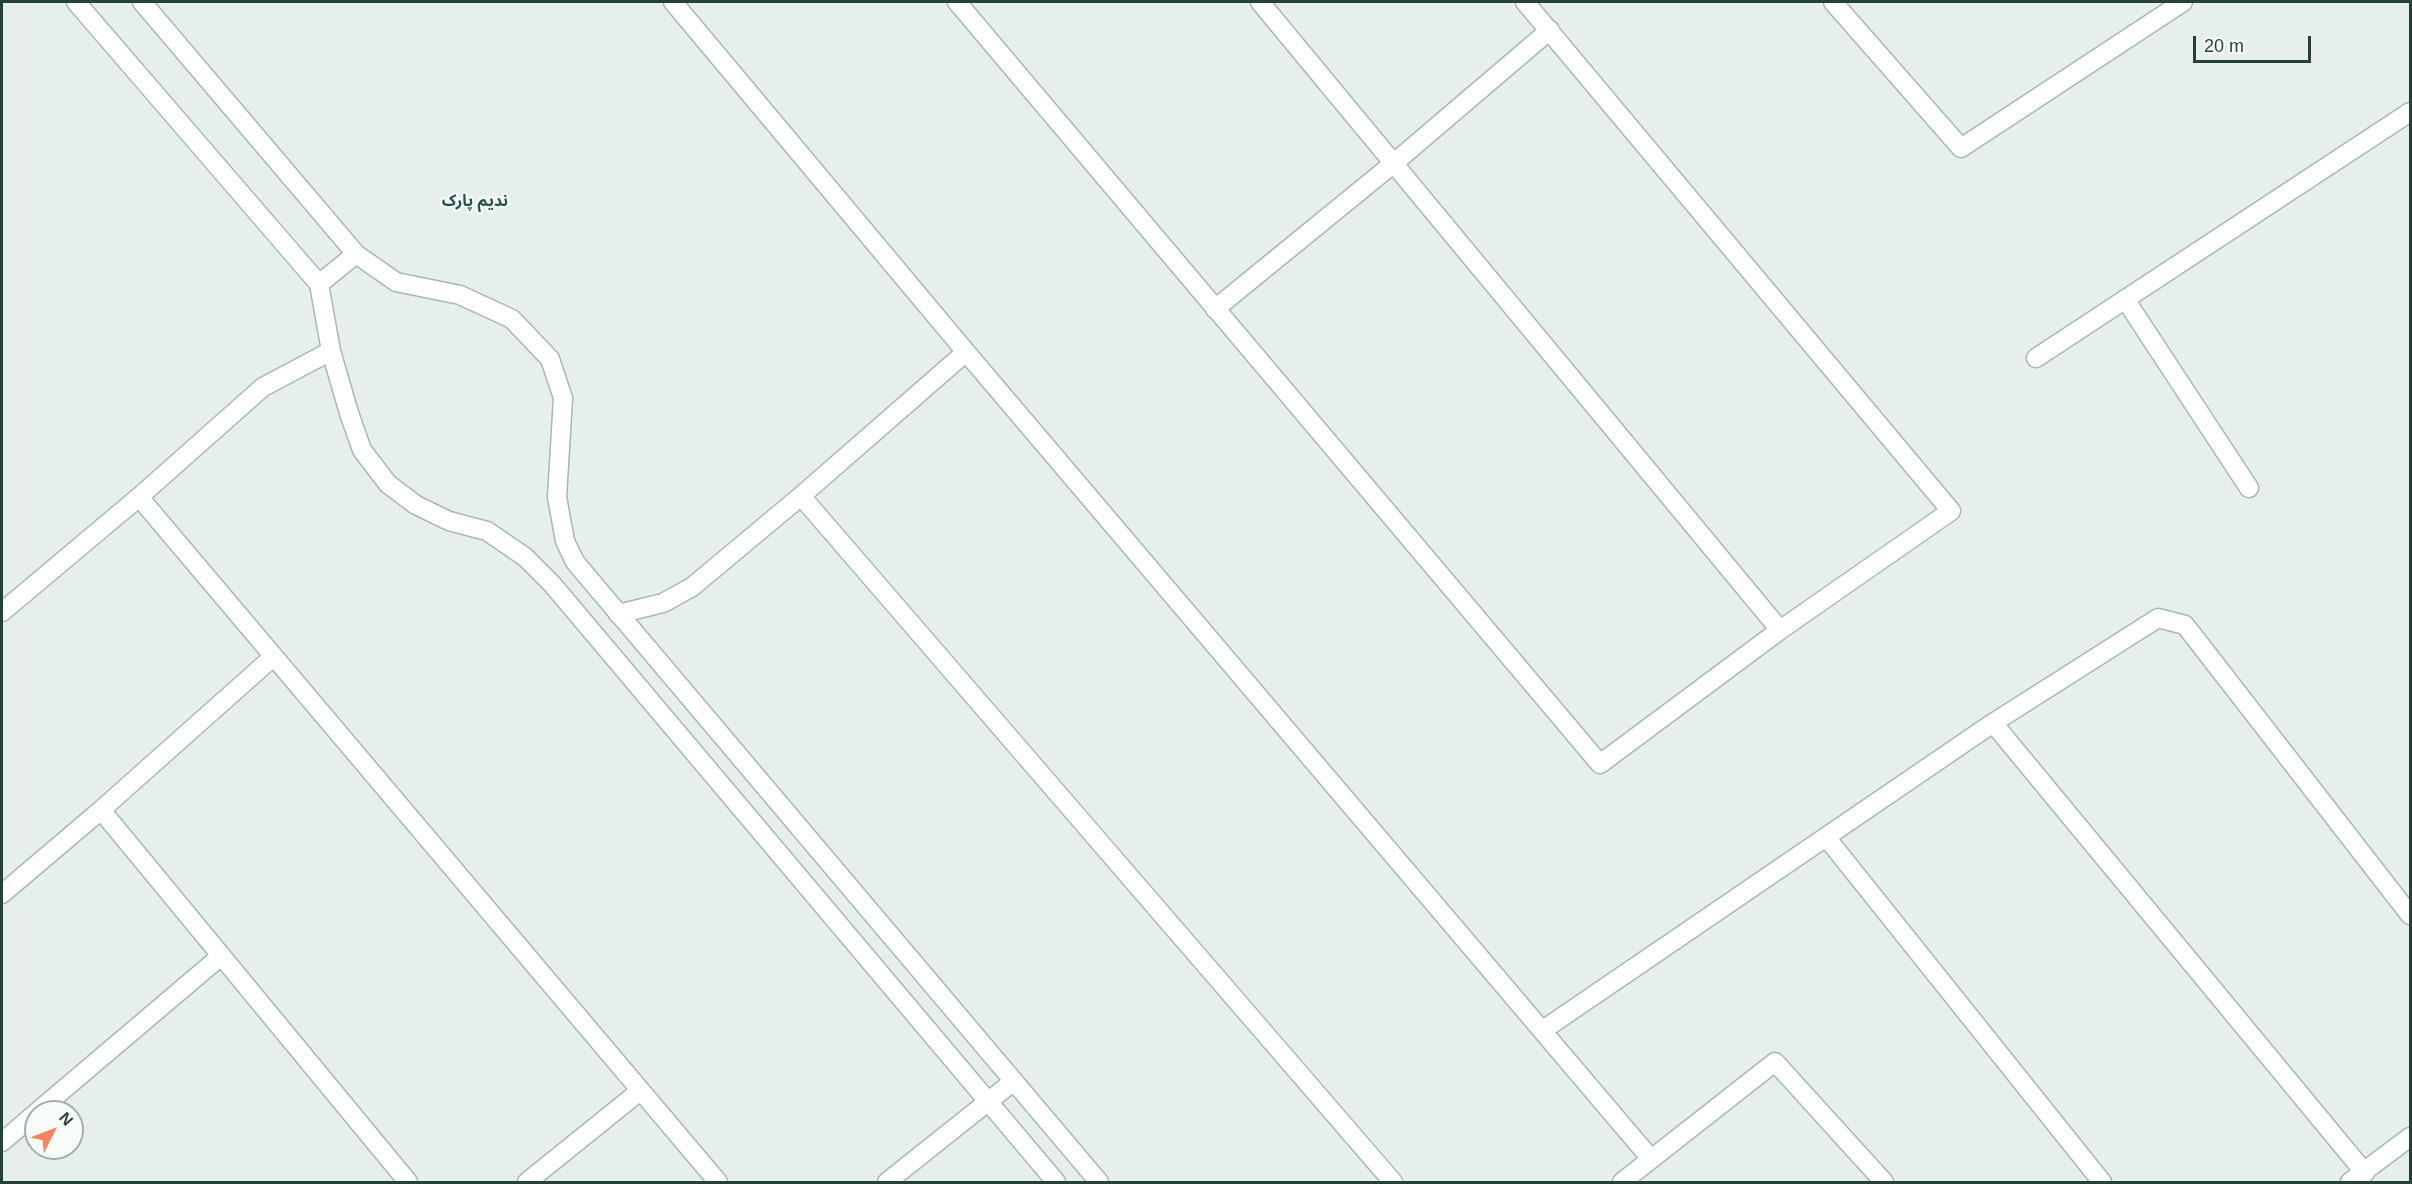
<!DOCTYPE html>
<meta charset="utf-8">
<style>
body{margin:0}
#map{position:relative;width:2412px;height:1184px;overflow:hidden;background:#e6efeb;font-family:Arial,sans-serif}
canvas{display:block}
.frame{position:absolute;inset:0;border:3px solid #24423a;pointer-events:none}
.north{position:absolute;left:24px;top:1100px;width:60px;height:60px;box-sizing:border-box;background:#f7fbf9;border:2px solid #a3b1ad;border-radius:50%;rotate:48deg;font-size:16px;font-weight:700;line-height:24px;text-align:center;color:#24423a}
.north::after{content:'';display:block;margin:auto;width:21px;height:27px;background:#f4845f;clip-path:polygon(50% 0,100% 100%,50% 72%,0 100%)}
.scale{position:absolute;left:2193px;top:36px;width:118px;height:27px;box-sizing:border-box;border:3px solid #24423a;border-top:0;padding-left:8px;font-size:18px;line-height:21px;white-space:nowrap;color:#24423a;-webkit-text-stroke:4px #f7fbf9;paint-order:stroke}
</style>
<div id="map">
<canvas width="2412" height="1184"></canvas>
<div class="frame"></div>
<div class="north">N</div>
<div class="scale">20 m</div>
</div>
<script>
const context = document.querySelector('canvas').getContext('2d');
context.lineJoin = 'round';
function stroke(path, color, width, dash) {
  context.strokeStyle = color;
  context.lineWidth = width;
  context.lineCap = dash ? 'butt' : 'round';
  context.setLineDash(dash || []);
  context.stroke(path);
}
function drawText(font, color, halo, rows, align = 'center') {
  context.font = font + ' Arial,"Noto Sans Arabic",sans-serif';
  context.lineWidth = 4.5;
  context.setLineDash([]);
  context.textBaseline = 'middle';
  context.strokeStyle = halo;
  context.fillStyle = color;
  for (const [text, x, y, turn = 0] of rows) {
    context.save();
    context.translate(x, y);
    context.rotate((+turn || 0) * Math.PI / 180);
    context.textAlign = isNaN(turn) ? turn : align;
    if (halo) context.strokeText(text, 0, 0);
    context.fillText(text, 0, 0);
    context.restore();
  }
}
const minor = new Path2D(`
 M 76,2 L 319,284 L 331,351 L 349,413 L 362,450 L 388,484 L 416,505 L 449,521 L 487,531 L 525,557 L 552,584 L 1056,1182
 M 142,2 L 356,254 L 396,282 L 460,295 L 512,319 L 550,359 L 563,398 L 557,497 L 565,541 L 575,562 L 1099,1182
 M 673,2 L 966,352
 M 957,2 L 1600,764 L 1780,630 L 1951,511 L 1525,2
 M 1260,2 L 1780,630
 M 1833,2 L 1961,148 L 2183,2
 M 319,284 L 356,254
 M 2125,299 L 2249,488
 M 1215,309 L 1394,163 L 1550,30
 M 2036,358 L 2410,112
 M 801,496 L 1393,1182
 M 139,497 L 718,1182
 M 2,612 L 139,497 L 263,387 L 331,351
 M 618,614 L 663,603 L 692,587 L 801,496 L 966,352 L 1651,1159
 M 273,657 L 101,810 L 408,1182
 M 1993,723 L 2365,1173
 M 1826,837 L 2102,1182
 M 2,894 L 101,810
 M 1543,1030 L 1993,723 L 2158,618 L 2185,625 L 2410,915
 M 37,1112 L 221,956
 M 2,1142 L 36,1113
 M 527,1182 L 640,1091
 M 887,1182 L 1014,1081
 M 1622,1182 L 1775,1062 L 1884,1182
 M 2350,1182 L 2410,1137`);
const neighbourhoodNames = [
 ["ندیم پارک",475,202]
];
stroke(minor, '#a8b8b2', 21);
stroke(minor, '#fff', 18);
drawText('bold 16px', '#1f5548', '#f7fbf9', neighbourhoodNames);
</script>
